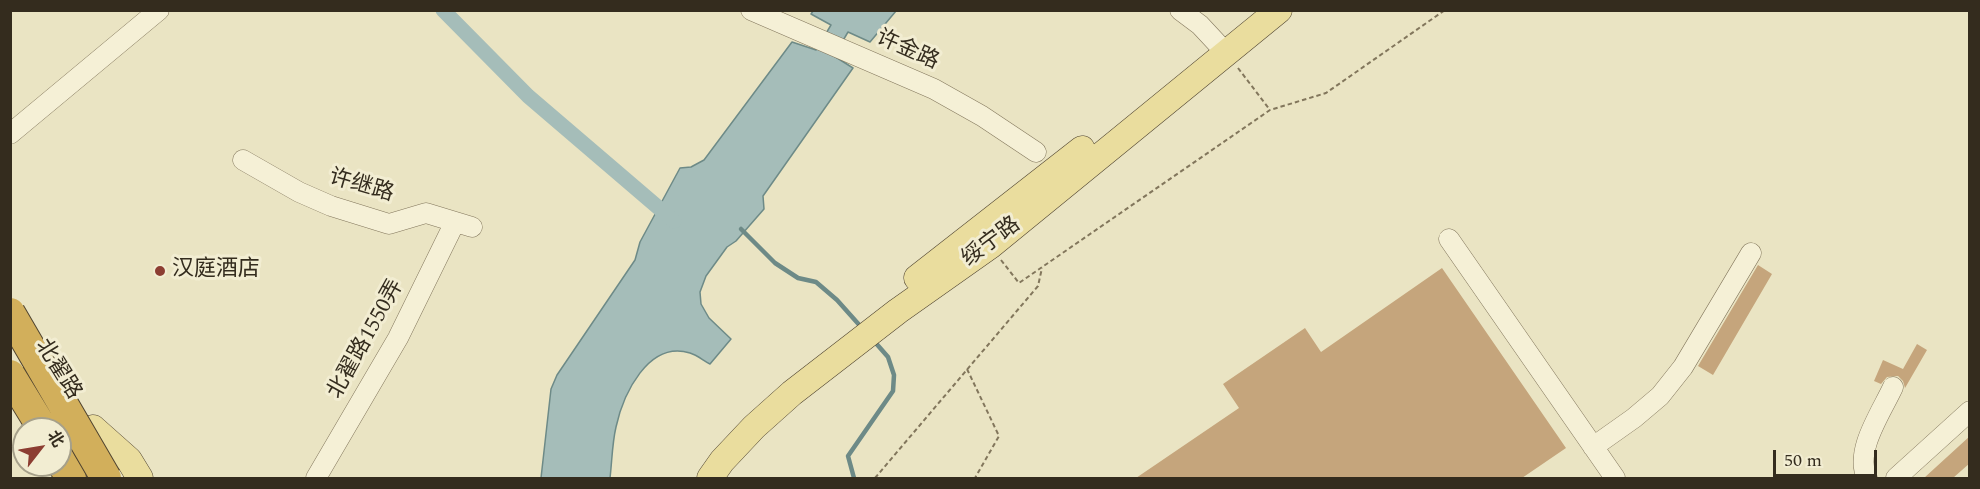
<!DOCTYPE html>
<meta charset="utf-8">
<style>
body{margin:0}
#map{position:relative;width:1980px;height:489px;overflow:hidden;background:#eae4c3;font-family:Spectral,"Noto Sans SC",serif}
canvas{display:block}
.frame{position:absolute;inset:0;border:12px solid #342c1e;pointer-events:none}
.north{position:absolute;left:12px;top:417px;width:60px;height:60px;box-sizing:border-box;background:#f2edd2;border:2px solid #a6a08a;border-radius:50%;rotate:59deg;font-size:16px;font-weight:700;line-height:24px;text-align:center;color:#342c1e}
.north::after{content:'';display:block;margin:auto;width:21px;height:27px;background:#8c3d31;clip-path:polygon(50% 0,100% 100%,50% 72%,0 100%)}
.scale{position:absolute;left:1773px;top:450px;width:104px;height:27px;box-sizing:border-box;border:3px solid #342c1e;border-top:0;padding-left:8px;font-size:18px;line-height:21px;white-space:nowrap;color:#342c1e;-webkit-text-stroke:4px #f2edd2;paint-order:stroke}
</style>
<div id="map">
<canvas width="1980" height="489"></canvas>
<div class="frame"></div>
<div class="north">北</div>
<div class="scale">50 m</div>
</div>
<script>
const context = document.querySelector('canvas').getContext('2d');
context.lineJoin = 'round';
function fillPath(path, color) {
  context.fillStyle = color;
  context.fill(path, 'evenodd');
}
function stroke(path, color, width, dash) {
  context.strokeStyle = color;
  context.lineWidth = width;
  context.lineCap = dash ? 'butt' : 'round';
  context.setLineDash(dash || []);
  context.stroke(path);
}
function drawText(font, color, halo, rows, align = 'center') {
  context.font = font + ' Spectral,"Noto Sans SC",serif';
  context.lineWidth = 6;
  context.setLineDash([]);
  context.textBaseline = 'middle';
  context.strokeStyle = halo;
  context.fillStyle = color;
  for (const [text, x, y, turn = 0] of rows) {
    context.save();
    context.translate(x, y);
    context.rotate((+turn || 0) * Math.PI / 180);
    context.textAlign = isNaN(turn) ? turn : align;
    if (halo) context.strokeText(text, 0, 0);
    context.fillText(text, 0, 0);
    context.restore();
  }
}
const water = new Path2D(`
 M 813,11 L 896,11 L 870,42 L 848,32 L 834,56 L 853,68 L 763,196 L 764,209 L 736,241 L 727,247 L 706,276 L 700,292 L 701,304 L 709,318 L 731,339 L 710,364 C 704,361 697,355 690,353 C 648,340 623,395 616,427 C 612,444 612,462 610,478 L 541,478 L 551,389 L 557,375 L 635,260 L 640,242 L 680,168 L 691,167 L 704,160 L 792,42 L 816,50 L 831,25 L 811,14 Z`);
const stream = new Path2D(`
 M 741,229 L 775,263 L 798,278 L 816,282 L 837,300 L 862,328
 M 854,478 L 848,456 L 893,391 L 894,375 L 888,357 L 874,341`);
const canal = new Path2D(`
 M 443,10 L 528,96 L 674,221`);
const building = new Path2D(`
 M 1758,265 L 1772,274 L 1713,375 L 1698,366 Z
 M 1442,268 L 1566,448 L 1522,478 L 1136,478 L 1239,408 L 1223,384 L 1305,328 L 1321,352 Z
 M 1917,344 L 1927,350 L 1905,388 L 1903,381 L 1898,376 L 1887,377 L 1881,384 L 1874,381 L 1883,360 L 1903,369 Z
 M 1970,436 L 1970,463 L 1953,478 L 1924,478 Z`);
const path = new Path2D(`
 M 1238,68 L 1270,110
 M 1001,260 L 1019,283 L 1270,110 L 1326,93 L 1445,10
 M 967,369 L 999,436 L 975,478
 M 875,478 L 1038,286 L 1042,268`);
const minor = new Path2D(`
 M 751,10 L 934,89 L 982,116 L 1036,152
 M 1180,10 L 1200,25 L 1227,54
 M 10,134 L 159,10
 M 243,160 L 299,192 L 331,206 L 389,224 L 426,213 L 472,227
 M 1449,239 L 1615,478
 M 1593,447 L 1634,418 L 1660,396 L 1683,367 L 1751,253
 M 316,478 L 398,338 L 455,222
 M 1867,478 C 1854,451 1881,413 1893,387
 M 1896,478 L 1970,411`);
const major = new Path2D(`
 M 917,278 L 1082,149
 M 93,428 L 129,460 L 140,478
 M 60,446 L 93,428
 M 710,478 L 722,461 L 754,427 L 792,393 L 898,311 L 990,246 L 1279,10`);
const highway = new Path2D(`
 M 60,460 L 71,478`);
const highwayBridge = new Path2D(`
 M 10,313 L 106,478
 M 10,375 L 43,429`);
const markers = [
 [160,271,6,"#8c3d31"]
];
const streetNames = [
 ["许金路",907,51,24],
 ["许继路",361,187,16],
 ["绥宁路",992,243,-37],
 ["北翟路1550弄",367,340,-61],
 ["北翟路",57,370,58]
];
const poiNames = [
 ["汉庭酒店",172,271]
];
fillPath(water, '#a5bdb9');
stroke(water, '#6d8a87', 1.5);
stroke(stream, '#6d8a87', 4.5);
stroke(canal, '#a5bdb9', 15);
fillPath(building, '#c5a57c');
stroke(minor, '#82765c', 21);
stroke(major, '#504430', 27);
stroke(highway, '#504430', 32);
stroke(path, '#82765c', 2, [4.5, 3]);
stroke(minor, '#f5f0d6', 20);
stroke(major, '#eadd9e', 26);
stroke(highway, '#d2af5b', 30);
stroke(highwayBridge, '#504430', 32, []);
stroke(highwayBridge, '#d2af5b', 30);
for (const [x, y, r, color] of markers) {
  const dot = new Path2D();
  dot.arc(x, y, r, 0, 2 * Math.PI);
  context.fillStyle = color;
  context.fill(dot);
  stroke(dot, '#f2edd2', 2);
}
drawText('22px', '#342c1e', '#f2edd2', streetNames);
drawText('22px', '#342c1e', '#f2edd2', poiNames, 'left');
</script>
